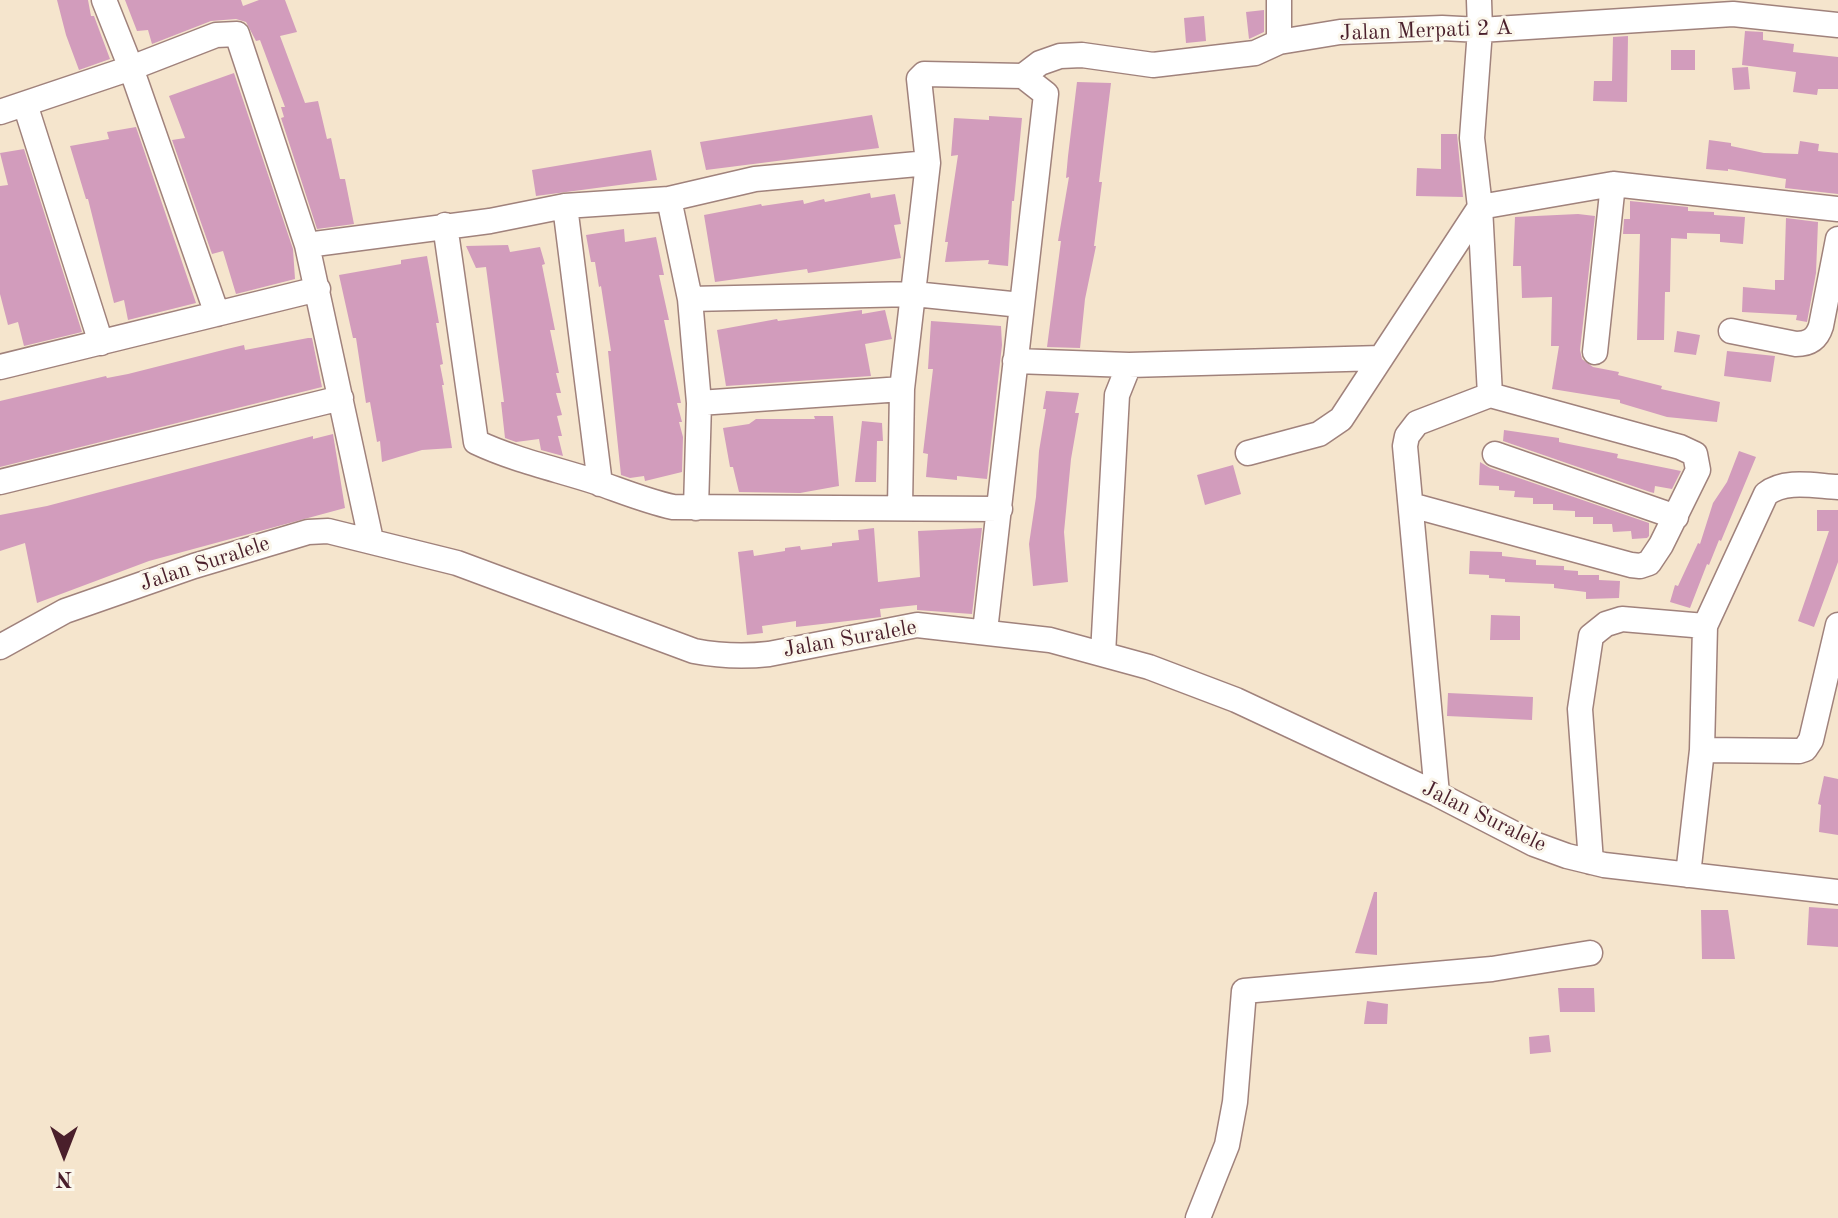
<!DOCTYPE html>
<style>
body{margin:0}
#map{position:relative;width:1838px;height:1218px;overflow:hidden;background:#f5e5cd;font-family:"Old Standard TT",serif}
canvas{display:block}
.north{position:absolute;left:24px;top:1114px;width:80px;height:80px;-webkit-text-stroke:6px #fbf7ec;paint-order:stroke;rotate:180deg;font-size:22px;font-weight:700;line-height:32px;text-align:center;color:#4a1f2b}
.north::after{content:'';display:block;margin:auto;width:28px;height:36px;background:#4a1f2b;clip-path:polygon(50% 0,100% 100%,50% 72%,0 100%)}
</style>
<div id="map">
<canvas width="1838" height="1218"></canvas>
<div class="north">N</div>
</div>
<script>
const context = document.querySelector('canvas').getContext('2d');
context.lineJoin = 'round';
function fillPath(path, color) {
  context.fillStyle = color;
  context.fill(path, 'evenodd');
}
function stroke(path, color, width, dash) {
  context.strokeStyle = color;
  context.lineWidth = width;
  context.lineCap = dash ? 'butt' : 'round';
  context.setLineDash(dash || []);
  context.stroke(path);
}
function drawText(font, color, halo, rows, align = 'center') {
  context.font = font + ' "Old Standard TT",serif';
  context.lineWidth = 6;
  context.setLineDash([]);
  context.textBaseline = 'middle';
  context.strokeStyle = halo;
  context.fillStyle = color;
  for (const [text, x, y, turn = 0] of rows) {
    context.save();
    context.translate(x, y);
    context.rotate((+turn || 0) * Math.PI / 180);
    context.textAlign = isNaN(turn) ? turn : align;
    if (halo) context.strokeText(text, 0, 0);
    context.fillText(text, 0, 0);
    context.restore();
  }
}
const building = new Path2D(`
 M 57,0 L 88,0 L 91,16 L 94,16 L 110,59 L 79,70 L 66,35 Z
 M 125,0 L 241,0 L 243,6 L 259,0 L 285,0 L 297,32 L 280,36 L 305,103 L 318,101 L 327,139 L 331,138 L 340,179 L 345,179 L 354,224 L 317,229 L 281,118 L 284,117 L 281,107 L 285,107 L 260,40 L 256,41 L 246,22 L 236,19 L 211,21 L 152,44 L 148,30 L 137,31 Z
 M 1264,10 L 1264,32 L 1249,39 L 1246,12 Z
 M 1204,16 L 1206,41 L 1186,43 L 1184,18 Z
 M 1745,31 L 1763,32 L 1763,40 L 1794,44 L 1793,52 L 1838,57 L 1838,89 L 1818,89 L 1817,95 L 1793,92 L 1796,72 L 1742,65 Z
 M 1628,36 L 1627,102 L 1593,101 L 1594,81 L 1612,81 L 1613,37 Z
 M 1671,50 L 1695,50 L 1695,70 L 1671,70 Z
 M 1748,67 L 1750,89 L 1734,90 L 1732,68 Z
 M 234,73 L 293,249 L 295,279 L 236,294 L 223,251 L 212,254 L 172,140 L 185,138 L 169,96 Z
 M 1077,82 L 1111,83 L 1099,182 L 1102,182 L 1094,246 L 1096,246 L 1085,299 L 1080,348 L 1047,347 L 1061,241 L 1058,241 L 1069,177 L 1066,178 L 1068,156 Z
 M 872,115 L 879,148 L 706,170 L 700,142 Z
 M 989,116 L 1022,118 L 1014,201 L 1012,201 L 1008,266 L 988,264 L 989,260 L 945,262 L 948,242 L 945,242 L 958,155 L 951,156 L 954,118 L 989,120 Z
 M 136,127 L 196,303 L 128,320 L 124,300 L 114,303 L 88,199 L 86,199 L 70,146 L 109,139 L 107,132 Z
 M 1441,134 L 1457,134 L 1463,197 L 1416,196 L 1417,168 L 1441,169 Z
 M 1709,140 L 1731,143 L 1731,146 L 1764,153 L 1798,154 L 1800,141 L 1819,144 L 1818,151 L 1838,153 L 1838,194 L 1785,188 L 1786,179 L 1728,169 L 1728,171 L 1706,169 Z
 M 24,149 L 82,332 L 24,346 L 18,322 L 8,325 L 0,294 L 0,186 L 8,185 L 0,153 Z
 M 651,150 L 657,180 L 536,196 L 532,170 Z
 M 870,193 L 871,198 L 895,194 L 901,224 L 894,225 L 901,258 L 808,273 L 807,269 L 715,282 L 704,215 L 761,204 L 762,206 L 803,200 L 804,204 L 824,199 L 825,202 Z
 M 1630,201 L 1688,207 L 1688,211 L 1714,212 L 1714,215 L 1745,217 L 1743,244 L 1720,242 L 1720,234 L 1687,233 L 1687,239 L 1671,238 L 1670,292 L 1665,292 L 1664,340 L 1637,340 L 1640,234 L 1623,234 L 1624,219 L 1630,219 Z
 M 1578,214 L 1595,216 L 1580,350 L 1582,359 L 1593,367 L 1619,372 L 1618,375 L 1662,386 L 1661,389 L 1720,402 L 1717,422 L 1667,417 L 1620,403 L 1620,400 L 1552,389 L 1559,346 L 1551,346 L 1552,297 L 1522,298 L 1521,266 L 1513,266 L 1515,217 Z
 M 1786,218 L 1818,222 L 1816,273 L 1807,322 L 1796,320 L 1797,315 L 1742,312 L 1743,287 L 1775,290 L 1775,280 L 1784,280 Z
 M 624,229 L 625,242 L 656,237 L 664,275 L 659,275 L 669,320 L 664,320 L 681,403 L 677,403 L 682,422 L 679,422 L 683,437 L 682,472 L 645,481 L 644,476 L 630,478 L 621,475 L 608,351 L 611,351 L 601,286 L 599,287 L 595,262 L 591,262 L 586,235 Z
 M 508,245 L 510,252 L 540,247 L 545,264 L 542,265 L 555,330 L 550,330 L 559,373 L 556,373 L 561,393 L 556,393 L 562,415 L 557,416 L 562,436 L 558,436 L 563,456 L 541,450 L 539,439 L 516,442 L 505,438 L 501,402 L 504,402 L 486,267 L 476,268 L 466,246 Z
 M 427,256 L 439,323 L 436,323 L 443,364 L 440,365 L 444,385 L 442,385 L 452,448 L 422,450 L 382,462 L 380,441 L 377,442 L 370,402 L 366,403 L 356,338 L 353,338 L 339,275 L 401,264 L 401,260 Z
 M 862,310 L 862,314 L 885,310 L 892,339 L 865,344 L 871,376 L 726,386 L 717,330 L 777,319 L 778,321 Z
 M 931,321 L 1001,326 L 1002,345 L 987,479 L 957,476 L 957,480 L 926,477 L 928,454 L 923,453 L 933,369 L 928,369 Z
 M 1677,331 L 1700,335 L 1696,355 L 1674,352 Z
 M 308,338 L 312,338 L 322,387 L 0,467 L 0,401 L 106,376 L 107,378 L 128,374 L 227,349 L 244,345 L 245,350 Z
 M 1727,351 L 1775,356 L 1771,382 L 1724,376 Z
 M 1046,391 L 1079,393 L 1075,413 L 1079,413 L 1071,459 L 1064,532 L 1068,582 L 1033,586 L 1029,544 L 1036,497 L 1039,451 L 1046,409 L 1043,409 Z
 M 814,416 L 833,416 L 839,486 L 800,493 L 739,492 L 733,467 L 730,467 L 723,428 L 749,424 L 756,419 L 815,419 Z
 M 862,421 L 882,423 L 883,441 L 877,441 L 876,482 L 855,482 Z
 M 1504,430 L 1559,438 L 1559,442 L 1618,454 L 1617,458 L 1681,471 L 1672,489 L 1655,486 L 1654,493 L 1650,492 L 1503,441 Z
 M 333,434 L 345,508 L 149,561 L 37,603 L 25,543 L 0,551 L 0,515 L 47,506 L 313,436 L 313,439 Z
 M 1739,451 L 1756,457 L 1721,541 L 1719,540 L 1709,565 L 1707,564 L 1690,608 L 1670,602 L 1675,585 L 1678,586 L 1698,543 L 1700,544 L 1713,503 L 1727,482 Z
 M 1480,462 L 1490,468 L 1649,523 L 1649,536 L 1647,538 L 1632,539 L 1631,531 L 1613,532 L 1612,524 L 1593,524 L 1593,517 L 1575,517 L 1575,511 L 1553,510 L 1553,504 L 1533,504 L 1533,498 L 1514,497 L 1515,491 L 1499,490 L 1499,486 L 1479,485 Z
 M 1233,465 L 1241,494 L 1205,505 L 1197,475 Z
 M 1817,510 L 1838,510 L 1838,562 L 1814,627 L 1798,621 L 1829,531 L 1817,531 Z
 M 874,528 L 878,582 L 920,577 L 918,531 L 982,528 L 972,614 L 917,610 L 917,605 L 880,609 L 881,617 L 865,619 L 796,627 L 796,621 L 762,626 L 763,633 L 747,635 L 738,552 L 753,550 L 754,556 L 785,551 L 785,548 L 800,546 L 801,550 L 832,546 L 832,543 L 859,540 L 858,530 Z
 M 1470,551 L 1502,552 L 1502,556 L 1536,560 L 1536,565 L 1564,566 L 1564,570 L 1578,571 L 1578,575 L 1599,575 L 1599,580 L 1620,581 L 1619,598 L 1586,599 L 1586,592 L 1554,588 L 1554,584 L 1505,582 L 1505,579 L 1489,578 L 1489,575 L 1469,574 Z
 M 1491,615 L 1520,616 L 1520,640 L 1490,640 Z
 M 1448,693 L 1533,697 L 1532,720 L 1447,716 Z
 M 1824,776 L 1838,779 L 1838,835 L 1819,832 L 1821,805 L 1818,804 Z
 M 1374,892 L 1377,892 L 1377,955 L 1355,953 Z
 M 1809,907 L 1838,909 L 1838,947 L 1807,945 Z
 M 1701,910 L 1728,910 L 1735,959 L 1702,959 Z
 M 1558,988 L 1594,988 L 1595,1012 L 1560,1012 Z
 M 1367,1001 L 1388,1004 L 1387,1024 L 1364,1024 Z
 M 1549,1035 L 1551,1052 L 1530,1054 L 1529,1037 Z`);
const minor = new Path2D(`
 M 104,0 L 131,68 L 217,314
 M 1279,42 L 1279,0
 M 1023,76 L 1040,63 L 1060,56 L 1082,55 L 1153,65 L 1255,53 L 1279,42 L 1340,32 L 1442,28 L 1480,30 L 1733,14 L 1838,25
 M 25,104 L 101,343
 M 0,112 L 131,68 L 216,35 L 237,34 L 307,245 L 371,540
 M 669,199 L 690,299 L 699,403 L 696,508
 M 565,206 L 600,484
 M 445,225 L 476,442 C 514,460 556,469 596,482 C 622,491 646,501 673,507 L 1000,509
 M 307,245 L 490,221 L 565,206 L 669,199 L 755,179 L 928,163
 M 690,299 L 914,294 L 1021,305
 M 1731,331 L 1796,344 C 1809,344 1817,339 1821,326 L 1838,239
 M 1595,352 L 1613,184
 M 1015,361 L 1129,365
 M 0,367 L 318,289
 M 699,403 L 902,389
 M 1248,453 L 1319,434 L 1341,419 L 1480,207 L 1613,184 L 1838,209
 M 1495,454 L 1676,517
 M 0,482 L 341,398
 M 1411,505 L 1631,565 L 1640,566 L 1649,563 L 1661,545 L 1698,470 L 1695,454 L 1680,447 L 1490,395
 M 900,507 L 902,389 L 928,163 L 919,79 L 924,74 L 1023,76 L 1046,94 L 985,631
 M 0,647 L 65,611 L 194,566 L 308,532 L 328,531 L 457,563 L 694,651 C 720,656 743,657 769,654 L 917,625 L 1050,640 L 1149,667 L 1236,700 L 1437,794 L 1534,844 L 1567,856 L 1604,865 L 1838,892
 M 1103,654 L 1117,395 L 1129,365 L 1381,358
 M 1702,750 L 1799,751 L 1805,749 L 1811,740 L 1838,625
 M 1437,794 L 1405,446 L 1407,436 L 1417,423 L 1490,395 L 1480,207 L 1472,138 L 1480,30 L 1479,0
 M 1591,862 L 1580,709 L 1591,636 L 1606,624 L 1622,619 L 1705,626
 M 1688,875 L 1702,750 L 1705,626 L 1766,494 C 1785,479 1815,486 1838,487
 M 1198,1218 L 1227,1145 L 1235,1102 L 1244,991 L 1492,969 L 1590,953`);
const streetNames = [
 ["Jalan Merpati 2 A",1426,31,-2],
 ["Jalan Suralele",205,564,-18],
 ["Jalan Suralele",850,639,-10],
 ["Jalan Suralele",1484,817,26]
];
fillPath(building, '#d29cbc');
stroke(minor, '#a0827c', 27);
stroke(minor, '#fff', 24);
drawText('22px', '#4a1f2b', '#fbf7ec', streetNames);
</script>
